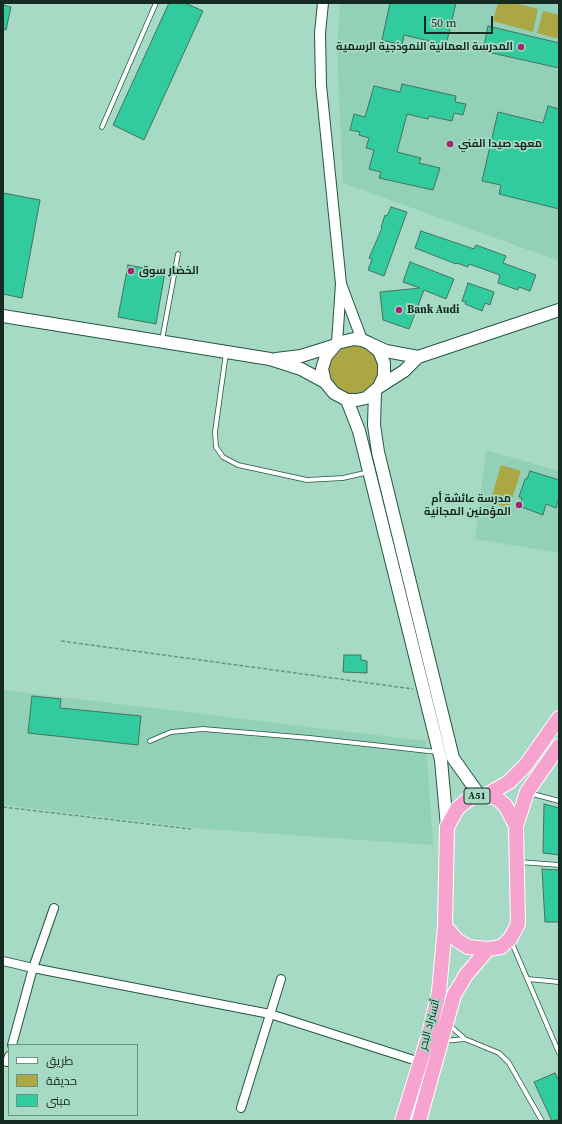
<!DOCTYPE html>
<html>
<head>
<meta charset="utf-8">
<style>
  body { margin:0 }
  #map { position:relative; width:562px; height:1124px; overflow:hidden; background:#a6dac5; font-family:"Source Serif 4",Cairo,serif }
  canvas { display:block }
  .frame { position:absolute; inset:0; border:4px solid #152a22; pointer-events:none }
  .legend { position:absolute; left:8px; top:1044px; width:130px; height:72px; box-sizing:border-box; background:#a6dac5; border:1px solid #6c9484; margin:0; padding:5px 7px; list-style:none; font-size:12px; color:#152a22 }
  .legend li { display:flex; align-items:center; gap:8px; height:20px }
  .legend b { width:20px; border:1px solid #6c9484 }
  .scale { position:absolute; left:424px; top:16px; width:69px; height:18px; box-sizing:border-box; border:2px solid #152a22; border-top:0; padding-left:5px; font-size:12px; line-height:14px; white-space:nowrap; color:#152a22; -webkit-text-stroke:3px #a6dac5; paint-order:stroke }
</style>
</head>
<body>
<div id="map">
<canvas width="562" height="1124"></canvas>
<div class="frame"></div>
<ul class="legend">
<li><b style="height:5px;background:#fff"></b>طريق</li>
<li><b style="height:11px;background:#aaa744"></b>حديقة</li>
<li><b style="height:11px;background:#31cb9e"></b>مبنى</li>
</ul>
<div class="scale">50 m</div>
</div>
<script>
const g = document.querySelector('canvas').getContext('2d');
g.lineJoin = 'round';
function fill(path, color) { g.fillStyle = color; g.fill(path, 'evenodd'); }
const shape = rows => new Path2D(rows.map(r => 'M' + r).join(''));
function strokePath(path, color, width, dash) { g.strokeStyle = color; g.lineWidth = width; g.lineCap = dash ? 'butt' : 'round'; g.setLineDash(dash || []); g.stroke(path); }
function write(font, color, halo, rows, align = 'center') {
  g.font = font + ' "Source Serif 4",Cairo,serif'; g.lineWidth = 3.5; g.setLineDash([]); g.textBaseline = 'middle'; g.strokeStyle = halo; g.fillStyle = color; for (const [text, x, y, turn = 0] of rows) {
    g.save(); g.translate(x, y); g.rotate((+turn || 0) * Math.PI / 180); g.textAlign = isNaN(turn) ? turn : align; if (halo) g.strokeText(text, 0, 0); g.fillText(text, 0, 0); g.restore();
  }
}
const built = shape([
  [340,3,559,3,559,261,343,183,337,50],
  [486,450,559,471,559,553,475,539],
  [3,690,426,741,433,845,205,829,3,805]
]);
const green = shape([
  [498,3,514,3,538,9,533,32,493,21],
  [543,11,559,15,559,39,537,33],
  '328 369a25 25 0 1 1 50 0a25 25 0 1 1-50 0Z',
  [501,465,521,471,509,508,490,502]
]);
const building = shape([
  [169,3,185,3,203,11,144,140,113,125,169,3],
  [390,3,456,3,446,45,404,35,402,45,382,40,390,3],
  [3,5,11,7,6,30,3,29,3,5],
  [488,26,559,43,559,68,483,51,488,26],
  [402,84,456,96,455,102,466,104,463,115,454,113,452,121,429,116,428,119,407,114,397,152,421,158,419,163,440,168,433,190,379,178,381,172,369,169,374,150,366,148,369,138,359,135,360,132,350,130,354,114,365,117,374,86,400,92,402,84],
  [548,106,559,109,559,209,499,194,501,185,482,181,498,112,543,123,548,106],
  [3,193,40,200,22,298,3,294,3,193],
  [391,207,407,212,384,276,368,270,372,259,369,258,382,228,381,227,385,215,387,216,391,207],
  [421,231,474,249,476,245,506,256,503,263,536,275,530,291,519,287,518,290,498,283,500,275,469,264,468,267,457,263,456,264,415,248,421,231],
  [410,262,454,279,446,299,424,290,409,329,383,320,380,292,420,288,403,282,410,262],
  [128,265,165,272,156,324,118,317,128,265],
  [468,283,494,292,490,305,485,303,482,311,465,304,466,302,462,301,468,283],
  [530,471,559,480,559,498,556,508,546,504,543,515,519,506,522,498,519,497,525,479,527,479,530,471],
  [344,655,361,655,361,660,367,661,367,673,343,672,344,655],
  [32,696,61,699,60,708,141,716,138,745,28,733,32,696],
  [544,804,559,808,559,855,543,853,544,804],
  [542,869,559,870,559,922,545,922,542,869],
  [555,1073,559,1081,559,1119,552,1121,534,1082,555,1073]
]);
const path = shape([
  [61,641,413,689],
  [3,807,191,829]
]);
const service = shape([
  [102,127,156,3],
  [162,340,178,254],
  [226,353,215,432,216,447,223,457,238,465,307,480,343,478,369,472],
  [150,741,171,732,203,729,310,738,437,752],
  [529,793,559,801],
  [519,862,559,865],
  [511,941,559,1053],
  [528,979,559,982],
  [448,1024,465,1039,499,1053,509,1063,542,1121],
  [443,1041,465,1039]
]);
const minor = shape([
  [3,961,33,968,270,1014,420,1062],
  [12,1045,33,968,54,908],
  [7,1062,9,1056],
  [241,1108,281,979]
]);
const tertiary = shape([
  [323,3,320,33,321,85,341,284,337,343],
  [341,284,362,340]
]);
const secondary = shape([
  [3,316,270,359,301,369,325,382],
  [373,345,386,351,418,357],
  [276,359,301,356,333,346],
  [379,387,404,371,418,357,559,310],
  [375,392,374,425,378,452,453,758,480,796],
  [347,400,357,400,366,398,379,387,384,376,384,363,379,351,369,343,362,340,354,339,337,343,326,356,322,369,325,382,334,393,347,400,359,431,441,760,447,827]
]);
const trunk = shape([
  [475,796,495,797,505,805,516,826,518,924,510,939,501,947,488,949,468,947,457,940,445,926,447,827,457,809,466,801,475,796],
  [485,796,509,782,525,766,559,718],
  [516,826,527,792,559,746],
  [402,1121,429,1034,439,992,445,926],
  [419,1121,454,995,466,975,488,949]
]);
const markers = [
  [521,47,4,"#a42473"],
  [450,144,4,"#a42473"],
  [131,271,4,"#a42473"],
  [399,310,4,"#a42473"],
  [519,505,4,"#a42473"]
];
const shields = [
  [477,796,26]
];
const shieldNames = [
  ["A51",477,796]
];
const poiNames = [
  ["المدرسة العمانية النموذجية الرسمية",513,47,"right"],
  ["معهد صيدا الفني",458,144],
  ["الخضار سوق",139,271],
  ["Bank Audi",407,310],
  ["مدرسة عائشة أم",511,499,"right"],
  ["المؤمنين المجانية",511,512,"right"]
];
const streetNames = [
  ["أتستراد البحر",430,1025,-75]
];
fill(built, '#93d0b8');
fill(green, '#aaa744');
fill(building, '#31cb9e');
strokePath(building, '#437461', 1);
strokePath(service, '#245644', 5.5);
strokePath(minor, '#245644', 10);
strokePath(tertiary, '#245644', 12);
strokePath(secondary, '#245644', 14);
strokePath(trunk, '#fff', 16);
strokePath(path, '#6c9484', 1.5, [4, 2]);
strokePath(service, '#fff', 4);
strokePath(minor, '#fff', 8);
strokePath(tertiary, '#fff', 10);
strokePath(secondary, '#fff', 12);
strokePath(trunk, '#f6a3cf', 14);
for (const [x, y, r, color] of markers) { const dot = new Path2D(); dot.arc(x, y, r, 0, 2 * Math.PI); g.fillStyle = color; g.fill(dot); strokePath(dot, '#a6dac5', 1.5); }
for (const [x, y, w] of shields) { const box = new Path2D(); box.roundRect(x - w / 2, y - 8, w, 16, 3); g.fillStyle = '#a6dac5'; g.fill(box); strokePath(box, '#152a22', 1); }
write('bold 10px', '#152a22', null, shieldNames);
write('bold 11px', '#152a22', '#a6dac5', poiNames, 'left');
write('11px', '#152a22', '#a6dac5', streetNames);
</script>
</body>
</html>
